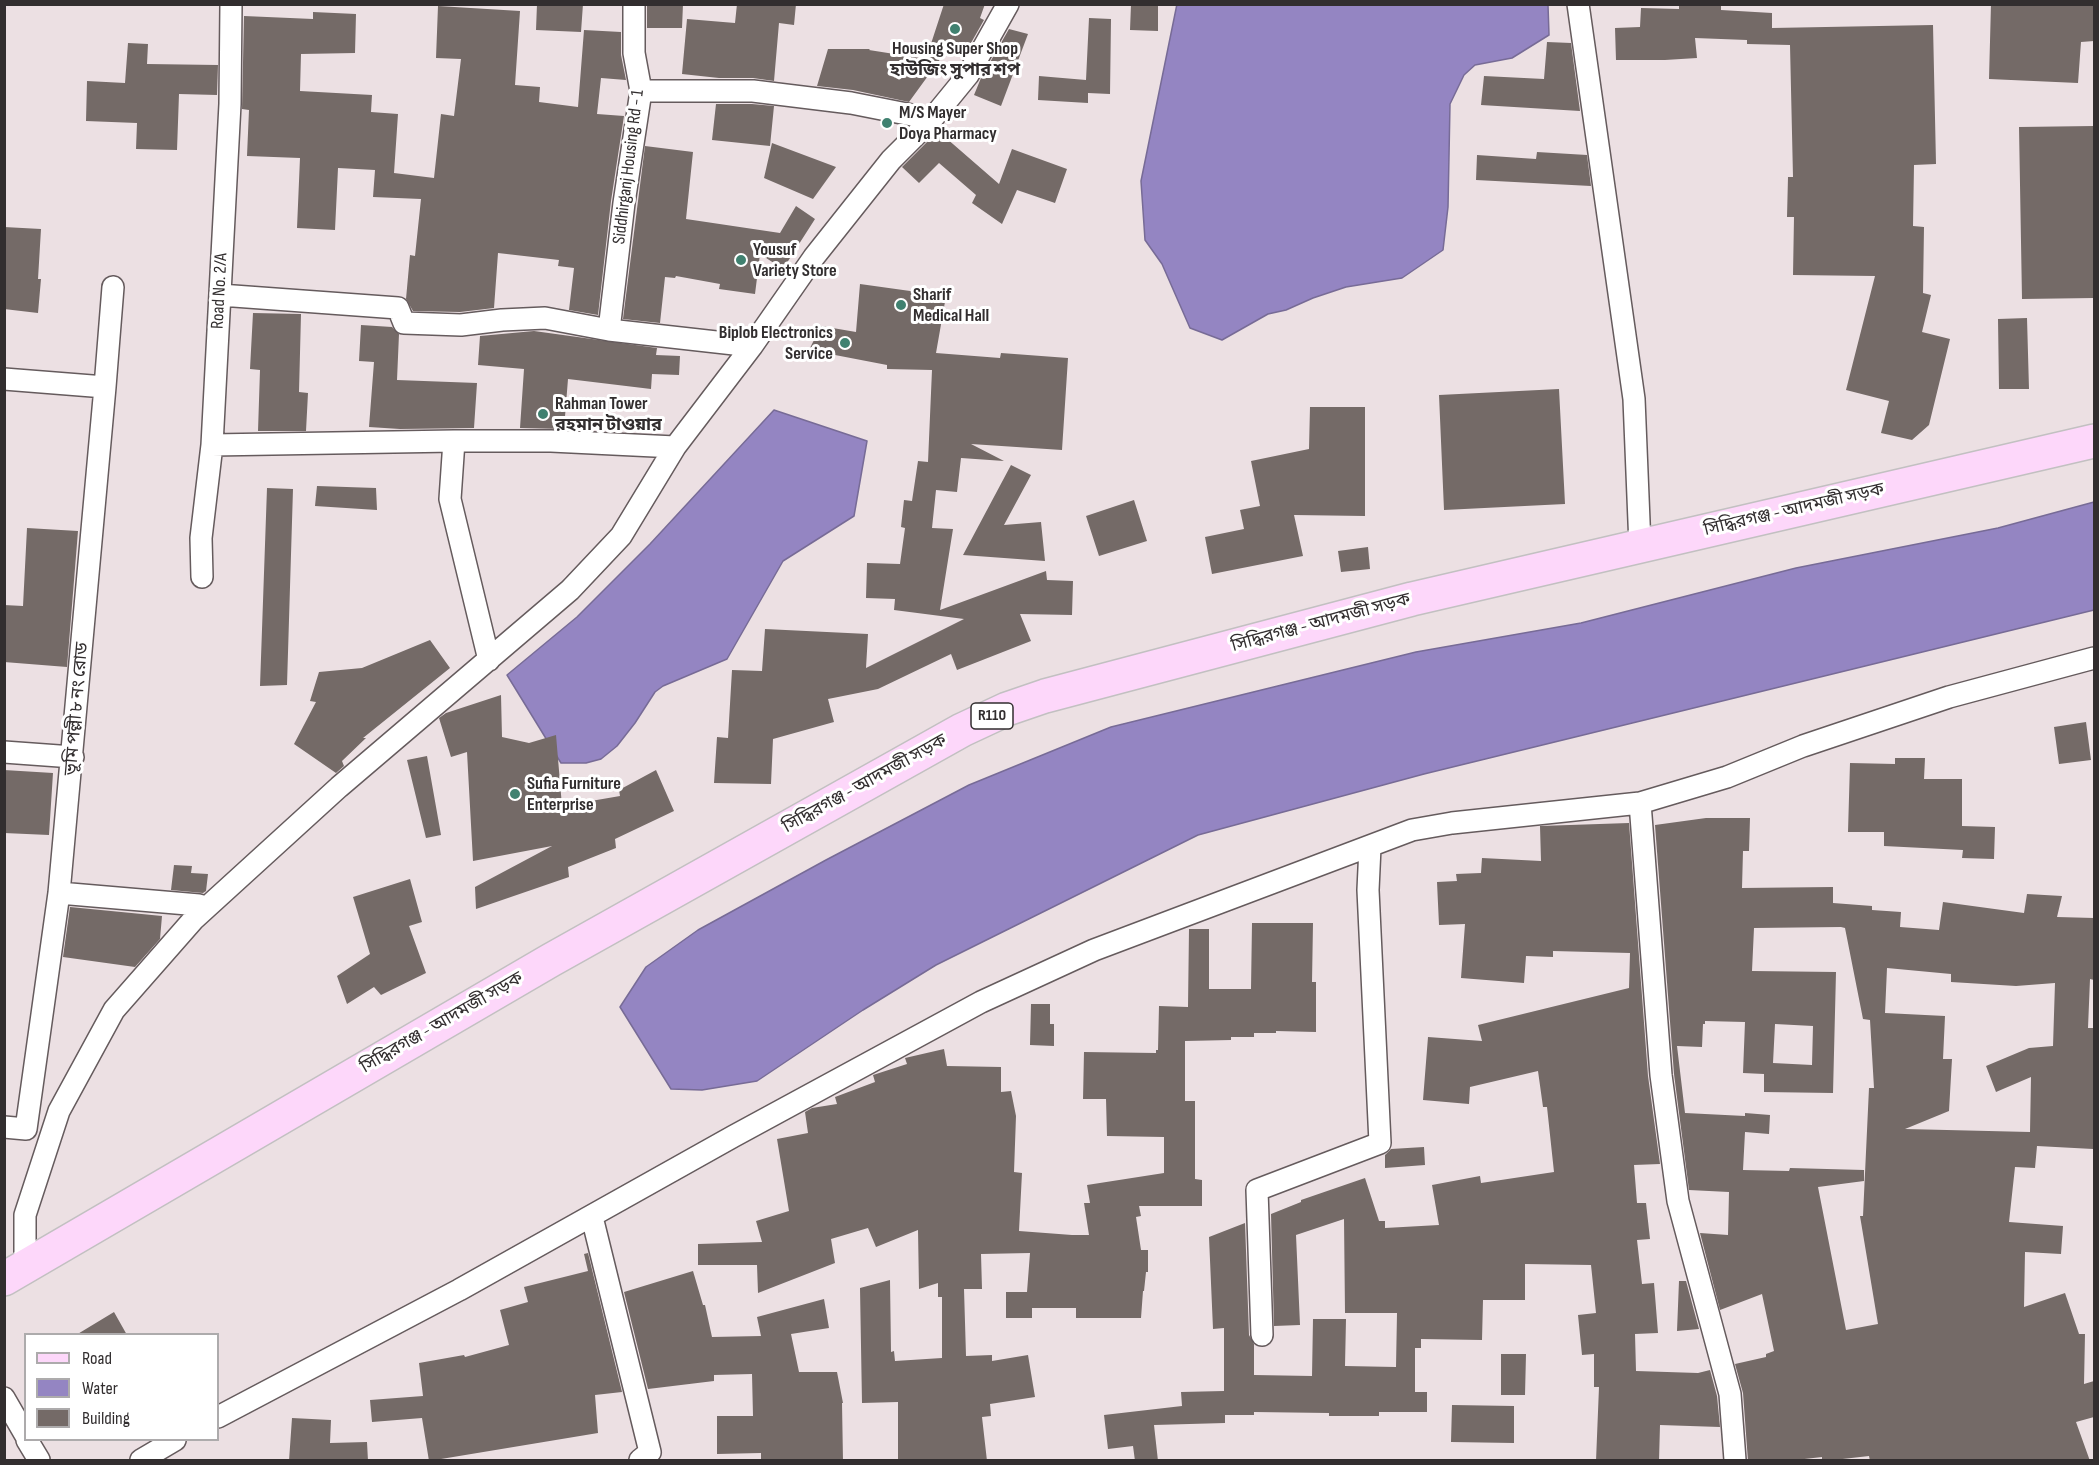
<!DOCTYPE html>
<html>
<head>
<meta charset="utf-8">
<style>
  body { margin:0 }
  #map { position:relative; width:2099px; height:1465px; overflow:hidden; background:#ece0e3; font-family:"Sofia Sans Condensed",sans-serif }
  canvas { display:block }
  .frame { position:absolute; inset:0; border:6px solid #322e2f; pointer-events:none }
  .legend { position:absolute; left:24px; top:1333px; width:195px; height:108px; box-sizing:border-box; background:#fff; border:2px solid #adabac; margin:0; padding:8px 10px; list-style:none; font-size:18px; color:#322e2f }
  .legend li { display:flex; align-items:center; gap:12px; height:30px }
  .legend b { width:30px; border:2px solid #adabac }
</style>
</head>
<body>
<div id="map">
<canvas width="2099" height="1465"></canvas>
<div class="frame"></div>
<ul class="legend">
<li><b style="height:8px;background:#fdd7fa"></b>Road</li>
<li><b style="height:16px;background:#9485c2"></b>Water</li>
<li><b style="height:16px;background:#746a67"></b>Building</li>
</ul>
</div>
<script>
const g = document.querySelector('canvas').getContext('2d');
g.lineJoin = 'round';
function fill(path, color) { g.fillStyle = color; g.fill(path, 'evenodd'); }
const shape = rows => new Path2D(rows.map(r => 'M' + r).join(''));
function strokePath(path, color, width, dash) { g.strokeStyle = color; g.lineWidth = width; g.lineCap = dash ? 'butt' : 'round'; g.setLineDash(dash || []); g.stroke(path); }
function write(font, color, halo, rows, align = 'center') {
  g.font = font + ' "Sofia Sans Condensed","Noto Sans Bengali",sans-serif'; g.lineWidth = 6; g.setLineDash([]); g.textBaseline = 'middle'; g.strokeStyle = halo; g.fillStyle = color; for (const [text, x, y, turn = 0] of rows) {
    g.save(); g.translate(x, y); g.rotate((+turn || 0) * Math.PI / 180); g.textAlign = isNaN(turn) ? turn : align; if (halo) g.strokeText(text, 0, 0); g.fillText(text, 0, 0); g.restore();
  }
}
const water = shape([
  [1177,4,1548,5,1549,35,1512,58,1475,65,1464,75,1450,104,1448,207,1443,250,1402,278,1346,287,1313,298,1286,310,1268,314,1222,340,1190,328,1162,264,1145,240,1141,181,1177,4],
  [774,410,867,441,854,516,783,561,727,659,663,686,655,692,635,723,617,746,601,759,586,763,561,763,507,675,577,617,650,544,774,410],
  [2094,502,2094,610,1424,774,1198,835,936,965,863,1010,757,1081,702,1090,671,1089,620,1007,646,967,698,930,826,860,969,785,1111,727,1416,652,1581,623,1796,568,1998,528,2094,502]
]);
const building = shape([
  [537,4,583,4,581,32,536,30],
  [647,4,683,4,682,28,647,28],
  [737,4,796,4,794,25,779,23,774,81,753,78,719,78,682,74,687,19,735,23],
  [944,4,985,4,980,18,984,20,967,50,949,47,909,102,853,90,817,86,828,49,870,49,869,50,926,59],
  [1679,4,1721,4,1721,10,1772,13,1772,28,1933,25,1936,164,1914,165,1913,226,1924,227,1923,293,1931,295,1922,332,1950,339,1929,425,1912,440,1881,433,1889,401,1846,390,1875,276,1793,275,1794,217,1787,217,1788,177,1793,177,1790,45,1747,44,1747,40,1695,38,1697,58,1665,60,1616,60,1615,28,1640,27,1641,8,1679,9],
  [1991,4,2094,4,2094,41,2081,42,2078,83,1989,79],
  [1131,5,1158,6,1158,31,1130,30],
  [438,6,520,11,515,85,540,87,539,102,578,107,584,30,621,32,621,55,626,80,601,78,597,114,624,116,611,201,598,315,569,310,574,268,558,266,559,260,498,253,494,308,460,312,413,311,406,299,410,255,415,256,421,199,373,197,375,170,338,168,335,230,297,228,300,158,247,156,249,110,242,109,244,16,313,19,313,12,356,14,355,53,301,54,300,91,372,95,371,112,398,114,394,173,434,178,441,114,454,116,461,59,436,58],
  [1089,18,1111,19,1110,94,1088,93,1088,103,1038,100,1039,76,1086,80],
  [1009,29,1028,34,1001,106,974,95,981,78],
  [1547,42,1571,43,1580,111,1481,105,1484,76,1544,79],
  [128,43,148,44,147,64,218,65,217,95,179,94,177,150,136,149,137,123,86,121,87,81,125,83],
  [716,104,752,104,774,106,770,146,712,140],
  [2094,126,2094,298,2022,299,2019,127],
  [938,131,999,184,1012,149,1067,169,1055,203,1017,190,1002,224,972,203,976,195,939,163,919,183,902,167],
  [772,143,836,167,813,199,764,178],
  [645,146,693,152,686,219,780,233,796,206,815,219,783,269,760,254,755,294,719,289,720,284,676,276,675,278,665,277,660,323,623,319],
  [1537,152,1587,155,1591,186,1476,180,1477,155,1536,159],
  [4,227,41,229,38,279,41,279,38,313,4,309],
  [860,284,946,296,936,353,1000,358,1001,353,1068,358,1062,450,971,444,1004,461,961,458,957,492,936,490,932,528,953,529,940,610,1046,571,1047,580,1073,581,1072,615,1020,614,1031,641,957,670,951,654,878,689,828,699,834,722,773,739,771,784,714,783,717,737,728,738,732,670,762,671,765,629,868,634,866,668,964,619,894,610,895,599,866,598,867,563,900,564,905,528,901,527,904,500,912,501,918,461,928,462,932,370,887,369,887,365,809,350,821,326,856,332],
  [253,313,301,314,299,392,308,393,306,431,258,431,260,370,250,369],
  [2027,318,2029,389,1999,389,1998,319],
  [361,325,392,327,399,334,397,380,477,383,474,428,400,429,369,427,374,362,359,361],
  [534,331,657,348,656,355,680,356,679,375,652,374,651,389,568,379,564,429,520,428,524,369,478,365,480,336],
  [1559,389,1565,504,1444,510,1439,395],
  [1310,407,1365,407,1365,516,1294,515,1303,556,1212,574,1205,537,1244,529,1240,510,1260,506,1251,461,1309,449],
  [1011,465,1031,475,1004,525,1041,522,1045,561,963,555],
  [317,486,376,488,377,510,315,506],
  [267,488,293,489,287,685,260,686],
  [1134,500,1147,541,1099,556,1086,516],
  [27,528,78,531,67,667,4,662,4,605,23,606],
  [1368,547,1370,569,1341,572,1338,551],
  [430,640,450,668,363,738,366,738,342,761,344,766,336,773,294,744,316,702,310,701,319,672,362,668],
  [501,695,502,737,529,743,556,735,562,806,620,796,619,790,656,770,674,811,615,839,616,848,568,867,569,877,476,909,475,887,552,846,473,861,467,752,451,757,439,718,446,713],
  [2086,722,2091,760,2059,764,2054,727],
  [427,756,441,835,426,838,407,760],
  [1895,758,1925,758,1924,779,1962,779,1962,826,1995,827,1994,859,1962,858,1963,850,1884,846,1884,832,1848,832,1850,763,1895,764],
  [4,770,53,773,49,835,4,833],
  [1706,818,1750,818,1749,851,1743,851,1742,888,1833,887,1833,903,1872,906,1872,910,1901,912,1900,927,1939,930,1943,902,2024,913,2027,894,2062,896,2057,917,2094,918,2094,980,2090,979,2088,1028,2094,1028,2094,1147,2093,1149,2037,1146,2035,1168,2015,1167,2009,1222,2063,1226,2061,1254,2025,1252,2024,1307,2065,1293,2079,1334,2085,1334,2084,1384,2094,1381,2094,1417,2076,1422,2090,1461,1870,1461,1869,1456,1825,1461,1822,1461,1822,1457,1787,1461,1748,1461,1743,1393,1735,1364,1766,1357,1766,1354,1774,1351,1762,1294,1720,1310,1700,1233,1728,1235,1729,1192,1689,1190,1674,1074,1655,825],
  [1841,927,1845,928,1863,1019,1870,1020,1874,1088,1869,1088,1863,1216,1860,1216,1878,1324,1846,1330,1818,1187,1864,1181,1864,1170,1790,1168,1789,1171,1743,1170,1745,1132,1769,1134,1770,1115,1745,1113,1745,1116,1685,1113,1677,1046,1702,1047,1703,1024,1705,1024,1705,1021,1745,1022,1743,1073,1764,1074,1764,1092,1833,1093,1836,972,1752,971,1754,928],
  [1887,968,1951,974,1951,982,2016,986,2055,983,2053,1046,2029,1048,1986,1066,1996,1092,2031,1077,2030,1132,1905,1129,1949,1111,1952,1059,1943,1059,1945,1016,1885,1013],
  [1775,1024,1813,1026,1812,1065,1773,1063],
  [1629,823,1648,1076,1660,1164,1634,1165,1637,1203,1646,1203,1650,1239,1637,1240,1642,1284,1654,1283,1658,1333,1635,1334,1636,1371,1698,1373,1710,1370,1717,1396,1720,1427,1660,1425,1659,1461,1596,1461,1599,1387,1594,1387,1594,1354,1582,1355,1578,1315,1596,1313,1591,1265,1525,1264,1525,1300,1483,1300,1482,1340,1421,1339,1421,1348,1415,1348,1415,1392,1427,1392,1427,1412,1379,1412,1379,1416,1329,1416,1329,1413,1254,1412,1254,1415,1225,1415,1225,1423,1154,1425,1158,1461,1135,1461,1133,1446,1108,1449,1104,1415,1182,1406,1181,1392,1224,1391,1224,1328,1213,1329,1209,1237,1245,1223,1249,1335,1254,1344,1254,1375,1312,1376,1313,1319,1346,1319,1345,1366,1396,1367,1397,1313,1345,1313,1344,1219,1296,1235,1300,1325,1274,1326,1271,1214,1301,1202,1301,1200,1365,1178,1379,1221,1385,1221,1385,1228,1439,1225,1432,1185,1480,1176,1481,1183,1554,1172,1547,1107,1543,1107,1538,1071,1470,1087,1469,1104,1423,1100,1428,1037,1482,1041,1478,1025,1629,988,1630,953,1553,951,1553,957,1526,956,1524,983,1461,978,1465,924,1439,925,1437,882,1457,881,1456,874,1481,873,1482,858,1541,861,1540,826],
  [174,865,192,866,191,873,208,874,206,891,203,893,171,890],
  [410,879,422,922,409,926,426,973,381,995,374,987,347,1004,337,976,370,954,353,897],
  [70,907,162,916,160,939,135,967,63,957],
  [1252,923,1313,923,1312,982,1316,982,1316,1032,1276,1031,1276,1033,1254,1033,1254,1037,1231,1037,1231,1040,1185,1041,1185,1101,1195,1101,1195,1179,1202,1180,1202,1206,1139,1206,1141,1216,1136,1217,1141,1250,1148,1250,1148,1272,1146,1272,1144,1291,1143,1291,1141,1318,1076,1318,1076,1308,1032,1308,1032,1318,1006,1318,1006,1292,1027,1292,1030,1253,981,1254,982,1289,964,1289,966,1356,992,1355,992,1361,1028,1355,1035,1397,990,1404,991,1416,982,1417,987,1461,898,1461,898,1402,862,1403,860,1288,890,1280,891,1352,894,1351,895,1361,942,1358,942,1297,938,1297,938,1283,919,1289,918,1230,876,1247,868,1228,831,1239,835,1263,758,1293,757,1265,698,1265,698,1244,762,1242,756,1221,789,1211,777,1139,808,1133,805,1112,812,1108,837,1104,835,1097,875,1082,873,1075,907,1064,905,1058,944,1049,947,1066,1001,1067,1001,1092,1011,1091,1016,1116,1014,1172,1022,1173,1019,1231,1072,1235,1089,1235,1084,1203,1090,1203,1087,1185,1164,1173,1164,1137,1107,1136,1106,1099,1083,1099,1084,1052,1156,1053,1156,1050,1158,1050,1159,1006,1188,1007,1189,929,1209,929,1209,989,1251,989],
  [1031,1004,1050,1004,1050,1024,1054,1024,1054,1046,1030,1045],
  [1424,1147,1425,1165,1385,1168,1385,1155,1391,1149],
  [588,1253,622,1392,595,1395,598,1433,429,1461,422,1418,372,1422,370,1400,423,1396,419,1363,464,1355,465,1357,509,1345,500,1310,528,1302,524,1287,588,1271,584,1254],
  [693,1271,703,1305,705,1305,712,1337,761,1336,757,1317,824,1299,829,1328,791,1334,799,1372,837,1372,843,1403,842,1403,843,1461,761,1461,761,1453,717,1454,717,1416,753,1416,752,1374,714,1375,714,1381,648,1389,624,1292],
  [1679,1281,1686,1281,1699,1329,1677,1331],
  [114,1312,127,1335,76,1335],
  [1501,1354,1526,1354,1525,1395,1501,1395],
  [1452,1405,1514,1406,1514,1443,1451,1442],
  [292,1418,331,1420,330,1443,367,1442,368,1461,289,1461]
]);
const minor = shape([
  [1578,4,1634,399,1640,546],
  [641,91,753,91,851,103,932,119],
  [220,295,398,308,404,323,461,325,502,320,545,318,609,330,752,346],
  [609,330,624,203,641,91,634,53,634,4],
  [4,379,105,387],
  [454,441,551,441,675,447],
  [212,445,454,441,450,499,489,660],
  [202,577,201,538,212,445,230,104,231,4],
  [4,752,73,757],
  [1640,803,1661,1075,1678,1201,1730,1394,1735,1460],
  [59,893,199,905],
  [4,1127,26,1129,59,893,105,387,113,287],
  [592,1217,650,1452,640,1460],
  [25,1267,25,1215,59,1111,114,1010,193,920,339,787,570,590,621,536,675,447,752,346,814,257,891,160,932,119,968,75,1008,4],
  [1262,1335,1257,1190,1380,1143,1368,890,1370,847],
  [4,1398,26,1436],
  [218,1417,459,1290,734,1136,981,1002,1094,950,1412,830,1452,823,1640,803,1727,777,1803,746,1949,697,2094,658],
  [27,1440,39,1460],
  [141,1460,175,1440]
]);
const primary = shape([
  [4,1279,551,960,962,730,1007,709,1045,696,1412,599,2094,441]
]);
const markers = [
  [955,29,6,"#408170"],
  [887,123,6,"#408170"],
  [741,260,6,"#408170"],
  [901,305,6,"#408170"],
  [845,343,6,"#408170"],
  [543,414,6,"#408170"],
  [515,794,6,"#408170"]
];
const shields = [
  [992,716,42]
];
const shieldNames = [
  ["R110",992,716]
];
const poiNames = [
  ["Housing Super Shop",955,49,"center"],
  ["হাউজিং সুপার শপ",955,70,"center"],
  ["M/S Mayer",899,113],
  ["Doya Pharmacy",899,134],
  ["Yousuf",753,250],
  ["Variety Store",753,271],
  ["Sharif",913,295],
  ["Medical Hall",913,316],
  ["Biplob Electronics",833,333,"right"],
  ["Service",833,354,"right"],
  ["Rahman Tower",555,404],
  ["রহমান টাওয়ার",555,425],
  ["Sufia Furniture",527,784],
  ["Enterprise",527,805]
];
const streetNames = [
  ["Siddhirganj Housing Rd - 1",629,167,-83],
  ["Road No. 2/A",220,291,-87],
  ["সিদ্ধিরগঞ্জ - আদমজী সড়ক",1794,510,-13],
  ["সিদ্ধিরগঞ্জ - আদমজী সড়ক",1321,623,-15],
  ["ভূমি পল্লী ৮ নং রোড",77,709,-85],
  ["সিদ্ধিরগঞ্জ - আদমজী সড়ক",865,784,-29],
  ["সিদ্ধিরগঞ্জ - আদমজী সড়ক",442,1023,-30]
];
fill(water, '#9485c2');
strokePath(water, '#776b96', 1.5);
fill(building, '#746a67');
strokePath(minor, '#655b5d', 24);
strokePath(primary, '#c2c0c1', 36);
strokePath(minor, '#fff', 21);
strokePath(primary, '#fdd7fa', 33);
for (const [x, y, r, color] of markers) { const dot = new Path2D(); dot.arc(x, y, r, 0, 2 * Math.PI); g.fillStyle = color; g.fill(dot); strokePath(dot, '#fff', 2); }
for (const [x, y, w] of shields) { const box = new Path2D(); box.roundRect(x - w / 2, y - 13, w, 26, 4.5); g.fillStyle = '#fff'; g.fill(box); strokePath(box, '#322e2f', 1.5); }
write('bold 16px', '#322e2f', null, shieldNames);
write('bold 18px', '#322e2f', '#fff', poiNames, 'left');
write('18px', '#322e2f', '#fff', streetNames);
</script>
</body>
</html>
